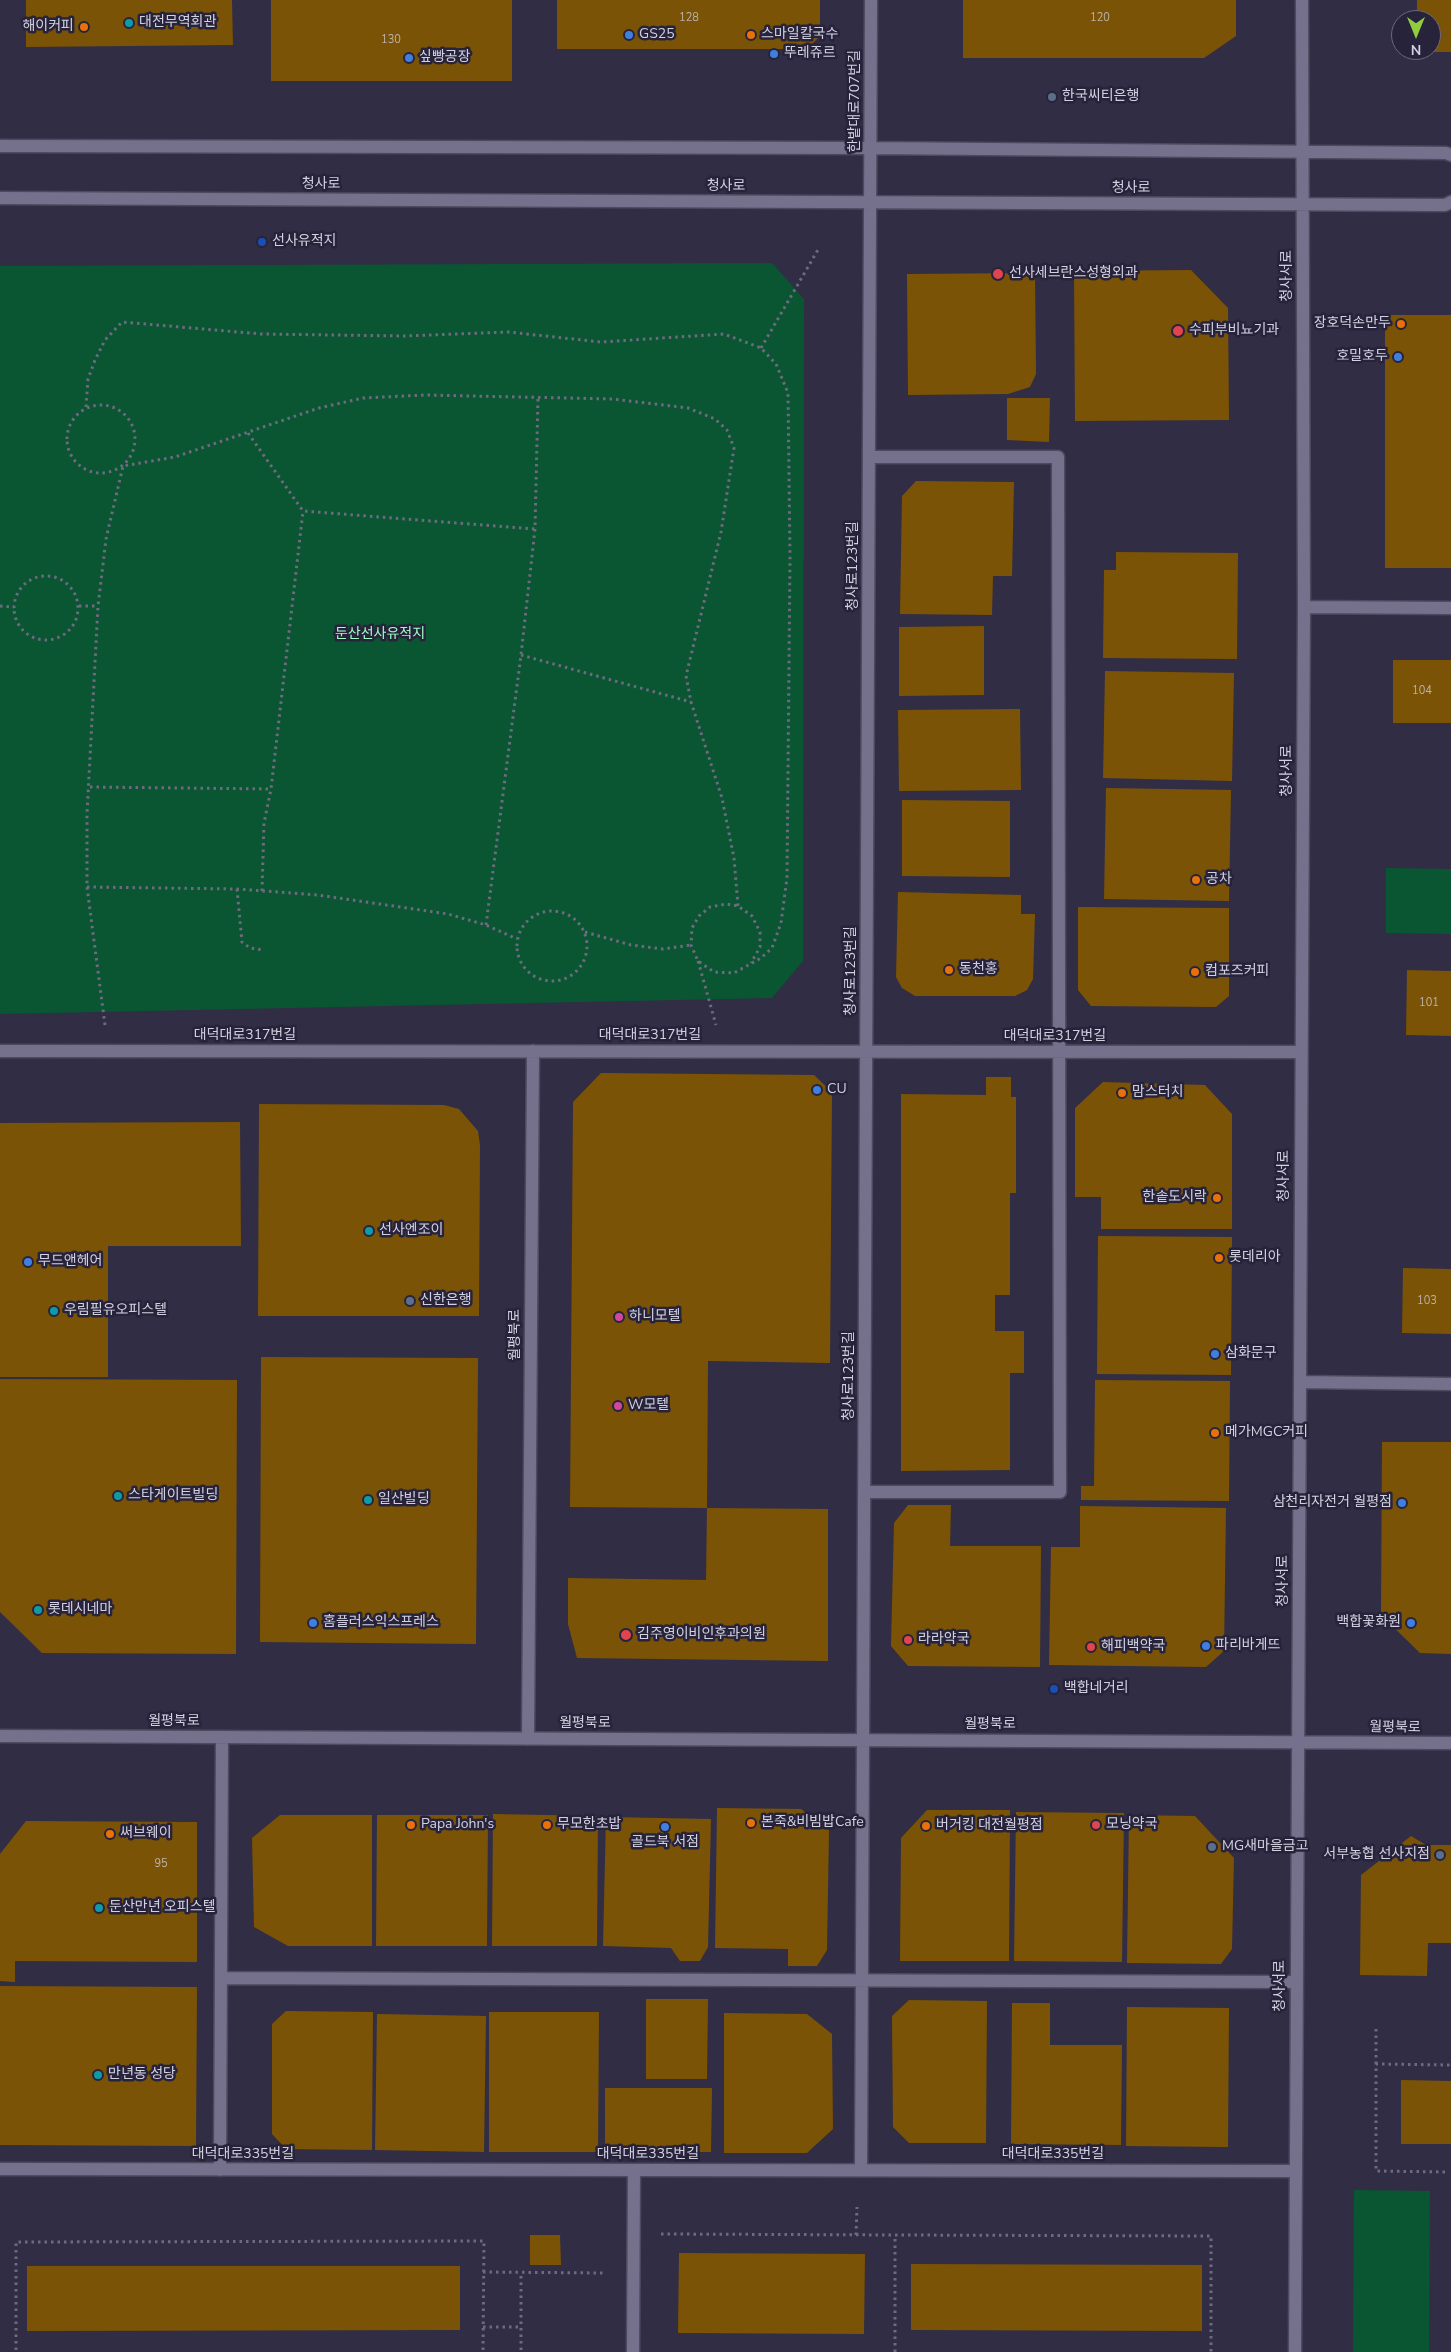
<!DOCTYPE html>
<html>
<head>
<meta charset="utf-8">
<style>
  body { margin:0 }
  #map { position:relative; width:1451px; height:2352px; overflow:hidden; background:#312d45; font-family:"Nunito Sans",sans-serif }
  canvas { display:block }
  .north { position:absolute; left:1391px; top:10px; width:50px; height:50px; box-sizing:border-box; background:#27233a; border:1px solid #6c697d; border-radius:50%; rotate:180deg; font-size:14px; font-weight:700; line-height:20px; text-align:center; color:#d3d1e1 }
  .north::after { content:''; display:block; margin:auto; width:18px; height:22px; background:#92cd3f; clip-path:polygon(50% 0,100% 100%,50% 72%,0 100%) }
</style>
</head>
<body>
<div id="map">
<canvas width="1451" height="2352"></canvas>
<div class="north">N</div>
</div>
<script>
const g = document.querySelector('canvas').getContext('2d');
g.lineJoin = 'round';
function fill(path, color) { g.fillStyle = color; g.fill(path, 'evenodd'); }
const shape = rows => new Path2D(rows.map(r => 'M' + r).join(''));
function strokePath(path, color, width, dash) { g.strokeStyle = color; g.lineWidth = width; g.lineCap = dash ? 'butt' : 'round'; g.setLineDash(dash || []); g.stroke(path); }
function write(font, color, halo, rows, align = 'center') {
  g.font = font + ' "Nunito Sans","Noto Sans KR",sans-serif'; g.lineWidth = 5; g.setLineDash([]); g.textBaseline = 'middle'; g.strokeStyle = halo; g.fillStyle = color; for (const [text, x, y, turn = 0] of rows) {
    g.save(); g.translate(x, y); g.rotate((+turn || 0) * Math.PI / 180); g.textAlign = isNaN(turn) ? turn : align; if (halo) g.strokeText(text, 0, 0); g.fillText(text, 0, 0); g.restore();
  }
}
const green = shape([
  [772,263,804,299,803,961,772,998,0,1014,0,266],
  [1386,868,1451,869,1451,934,1386,933],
  [1354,2190,1430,2191,1429,2352,1353,2352]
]);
const building = shape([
  [26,0,232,0,233,45,26,47],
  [271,0,512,0,512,81,271,81],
  [557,0,820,0,820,36,807,49,557,49],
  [963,0,1236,0,1236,36,1204,58,963,58],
  [1417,0,1451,0,1451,52,1417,52,1417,50,1431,50,1431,20,1417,20],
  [1191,270,1228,308,1229,420,1075,421,1074,271],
  [1035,273,1036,374,1030,387,1008,394,908,395,907,274],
  [1385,315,1451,315,1451,568,1385,568],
  [1007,398,1050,398,1049,442,1007,440],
  [916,481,1014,482,1012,576,993,576,992,615,900,614,902,496],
  [1116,552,1238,553,1237,659,1103,658,1104,570,1116,570],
  [984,626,984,695,899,696,899,627],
  [1393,660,1451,660,1451,723,1393,723],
  [1105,671,1234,673,1232,781,1103,778],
  [1020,709,1021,790,899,791,898,710],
  [1106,788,1231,790,1229,901,1104,899],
  [902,800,1010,801,1010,877,902,876],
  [898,892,1021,895,1021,914,1035,914,1033,979,1027,990,1015,996,915,996,902,988,896,977],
  [1078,907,1229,908,1229,996,1216,1007,1091,1006,1078,990],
  [1407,970,1451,971,1451,1036,1406,1035],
  [601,1073,814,1075,832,1092,830,1363,708,1361,707,1508,570,1507,573,1102],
  [986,1077,1011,1077,1011,1097,1016,1097,1016,1193,1010,1193,1010,1295,995,1295,995,1331,1024,1331,1024,1373,1010,1373,1010,1470,901,1471,901,1094,986,1095],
  [1103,1082,1205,1085,1232,1114,1232,1229,1101,1229,1101,1197,1075,1197,1075,1108],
  [259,1104,444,1105,459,1109,478,1131,480,1145,479,1316,258,1316],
  [240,1122,241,1246,108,1246,108,1377,0,1377,0,1123],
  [1098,1236,1232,1237,1231,1375,1097,1374],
  [1403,1268,1451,1269,1451,1334,1402,1333],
  [261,1357,478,1358,476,1644,260,1642],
  [0,1379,237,1380,236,1654,42,1653,0,1612],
  [1095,1380,1230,1381,1229,1501,1081,1500,1081,1486,1094,1486],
  [1382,1442,1451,1442,1451,1654,1420,1653,1381,1615],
  [908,1505,951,1505,950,1546,1041,1546,1040,1667,908,1666,891,1646,894,1523],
  [1080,1506,1226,1508,1224,1651,1206,1667,1049,1665,1051,1547,1080,1547],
  [707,1508,828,1509,828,1661,577,1658,568,1624,568,1578,706,1580],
  [717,1808,801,1809,829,1830,827,1950,817,1966,788,1966,788,1949,715,1948],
  [927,1810,1010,1810,1009,1961,900,1961,901,1838],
  [1016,1812,1124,1813,1122,1962,1014,1961],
  [493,1814,598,1816,597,1946,492,1946],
  [280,1815,372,1815,372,1946,288,1946,254,1927,252,1838],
  [377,1815,488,1815,487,1946,376,1946],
  [1129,1815,1195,1816,1234,1858,1232,1949,1221,1964,1127,1963],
  [606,1817,711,1819,708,1947,700,1961,680,1961,671,1948,603,1946],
  [26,1821,197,1822,197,1962,15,1961,15,1982,0,1981,0,1854],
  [1411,1836,1426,1845,1451,1845,1451,1943,1428,1943,1427,1976,1360,1975,1361,1875],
  [0,1986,197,1987,196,2146,0,2145],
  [646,1999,708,1999,707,2079,646,2079],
  [909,2000,987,2001,986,2143,909,2143,893,2127,892,2016],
  [1012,2003,1050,2003,1050,2045,1122,2045,1121,2145,1011,2144],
  [1127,2007,1229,2008,1228,2147,1126,2146],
  [286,2011,373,2012,372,2150,286,2149,272,2134,272,2024],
  [489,2012,599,2012,598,2152,489,2152],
  [724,2013,807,2014,832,2034,833,2129,807,2153,724,2153],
  [377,2014,486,2016,484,2152,375,2150],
  [1401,2080,1451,2081,1451,2144,1401,2144],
  [605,2088,712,2088,711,2152,605,2152],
  [530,2235,560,2235,561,2265,530,2265],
  [679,2253,865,2254,864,2334,678,2333],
  [911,2264,1202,2265,1202,2331,911,2330],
  [27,2266,460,2266,460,2330,27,2331]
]);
const path = shape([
  [761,348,819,248],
  '67 439a34 34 0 1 1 68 0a34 34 0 1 1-68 0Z',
  [86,407,88,379,95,360,105,340,122,322,261,334,406,336,508,332,601,342,724,334,761,348,776,364,788,393,790,558,787,878,781,923,772,948,761,958,734,973,714,972,698,961,691,945,692,928,699,916,710,907,726,904,738,906,752,916,760,932,760,947,751,963],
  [248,433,303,511,535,529],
  '14 608a32 32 0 1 1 64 0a32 32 0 1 1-64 0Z',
  [0,606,14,607],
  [79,606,98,606],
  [521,655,691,702],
  [90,787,271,789],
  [87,887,237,889,318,895,448,914,486,925,517,939],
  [237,889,242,942,250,948,264,950],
  [262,891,264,823,271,789,303,511],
  '517 946a35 35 0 1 1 70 0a35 35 0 1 1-70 0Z',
  [486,925,521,655,535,529,538,398],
  [585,932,631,945,663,949,691,945],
  [698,961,716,1025],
  [105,1025,87,887,87,814,98,606,106,539,123,466,175,457,319,408,363,398,425,395,613,399,688,408,715,419,727,430,734,448,721,532,686,676,691,702,722,798,734,858,738,906],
  [1376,2029,1376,2064],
  [1445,2172,1376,2171,1376,2064,1451,2065],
  [661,2234,895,2235],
  [856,2235,857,2207],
  [483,2272,603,2273],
  [483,2327,521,2327],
  [16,2350,16,2242,484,2241,483,2350],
  [521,2350,521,2272],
  [895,2352,895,2235,1211,2236,1211,2352]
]);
const minor = shape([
  [0,146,871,148,1446,153,1451,155],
  [0,198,1445,205,1451,202],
  [1304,607,1451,608],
  [0,1051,1300,1052],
  [1300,1382,1451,1384],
  [865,1492,1060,1492,1058,457,869,457],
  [0,1736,1451,1743],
  [528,1739,533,1051],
  [221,1978,1296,1982],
  [0,2169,1296,2171],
  [220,2170,222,1737],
  [861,2170,871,0],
  [633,2352,634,2170],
  [1295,2352,1304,607,1302,0]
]);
const markers = [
  [129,23,5,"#0f9aa8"],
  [84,27,5,"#e8710a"],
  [629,35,5,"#3f7fe0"],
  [751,35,5,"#e8710a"],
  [774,54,5,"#3f7fe0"],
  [409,58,5,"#3f7fe0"],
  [1052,97,5,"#5c6f8a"],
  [262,242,5,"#1a4fb4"],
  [998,274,6,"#e0444e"],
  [1401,324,5,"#e8710a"],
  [1178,331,6,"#e0444e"],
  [1398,357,5,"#3f7fe0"],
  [1196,880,5,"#e8710a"],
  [949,970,5,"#e8710a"],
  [1195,972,5,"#e8710a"],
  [817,1090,5,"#3f7fe0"],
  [1122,1093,5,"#e8710a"],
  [1217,1198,5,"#e8710a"],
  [369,1231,5,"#0f9aa8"],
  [1219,1258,5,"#e8710a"],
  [28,1262,5,"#3f7fe0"],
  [410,1301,5,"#5c6f8a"],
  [54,1311,5,"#0f9aa8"],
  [619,1317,5,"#d1479c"],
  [1215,1354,5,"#3f7fe0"],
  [618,1406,5,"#d1479c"],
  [1215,1433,5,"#e8710a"],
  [118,1496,5,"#0f9aa8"],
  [368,1500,5,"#0f9aa8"],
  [1402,1503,5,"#3f7fe0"],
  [38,1610,5,"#0f9aa8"],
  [313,1623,5,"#3f7fe0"],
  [1411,1623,5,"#3f7fe0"],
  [626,1635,6,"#e0444e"],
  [908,1640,5,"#e0444e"],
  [1206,1646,5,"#3f7fe0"],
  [1091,1647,5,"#e0444e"],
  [1054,1689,5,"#1a4fb4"],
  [751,1823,5,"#e8710a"],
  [411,1825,5,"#e8710a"],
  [547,1825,5,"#e8710a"],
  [1096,1825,5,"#e0444e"],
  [926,1826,5,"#e8710a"],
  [665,1827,5,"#3f7fe0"],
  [110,1834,5,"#e8710a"],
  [1212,1847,5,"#5c6f8a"],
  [1440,1855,5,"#5c6f8a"],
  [99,1908,5,"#0f9aa8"],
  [98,2075,5,"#0f9aa8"]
];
const numberNames = [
  ["128",689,18],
  ["120",1100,18],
  ["130",391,40],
  ["104",1422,691],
  ["101",1429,1003],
  ["103",1427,1301],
  ["95",161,1864]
];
const poiNames = [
  ["대전무역회관",139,23],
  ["해이커피",74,27,"right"],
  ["GS25",639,35],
  ["스마일칼국수",761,35],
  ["뚜레쥬르",784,54],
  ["싶빵공장",419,58],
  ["한국씨티은행",1062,97],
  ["선사유적지",272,242],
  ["선사세브란스성형외과",1009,274],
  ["장호덕손만두",1391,324,"right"],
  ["수피부비뇨기과",1189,331],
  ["호밀호두",1388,357,"right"],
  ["공차",1206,880],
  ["동천홍",959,970],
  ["컴포즈커피",1205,972],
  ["CU",827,1090],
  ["맘스터치",1132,1093],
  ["한솥도시락",1207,1198,"right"],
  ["선사엔조이",379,1231],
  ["롯데리아",1229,1258],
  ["무드앤헤어",38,1262],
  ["신한은행",420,1301],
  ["우림필유오피스텔",64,1311],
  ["하니모텔",629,1317],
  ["삼화문구",1225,1354],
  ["W모텔",628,1406],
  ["메가MGC커피",1225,1433],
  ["스타게이트빌딩",128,1496],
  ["일산빌딩",378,1500],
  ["삼천리자전거 월평점",1392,1503,"right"],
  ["롯데시네마",48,1610],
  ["홈플러스익스프레스",323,1623],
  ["백합꽃화원",1401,1623,"right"],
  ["김주영이비인후과의원",637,1635],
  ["라라약국",918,1640],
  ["파리바게뜨",1216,1646],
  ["해피백약국",1101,1647],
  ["백합네거리",1064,1689],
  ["본죽&비빔밥Cafe",761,1823],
  ["Papa John's",421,1825],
  ["무모한초밥",557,1825],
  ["모닝약국",1106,1825],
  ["버거킹 대전월평점",936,1826],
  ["써브웨이",120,1834],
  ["골드북 서점",665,1843,"center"],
  ["MG새마을금고",1222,1847],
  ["서부농협 선사지점",1430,1855,"right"],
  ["둔산만년 오피스텔",109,1908],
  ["만년동 성당",108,2075]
];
const streetNames = [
  ["한밭대로707번길",856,101,-90],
  ["청사로",321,185],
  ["청사로",726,187],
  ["청사로",1131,189],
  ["청사서로",1288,276,-90],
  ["청사로123번길",854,566,-90],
  ["청사서로",1288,771,-90],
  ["청사로123번길",852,971,-90],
  ["대덕대로317번길",245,1036],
  ["대덕대로317번길",650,1036],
  ["대덕대로317번길",1055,1037],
  ["청사서로",1285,1176,-90],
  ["월평북로",516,1335,-90],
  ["청사로123번길",850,1376,-90],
  ["청사서로",1284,1581,-90],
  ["월평북로",174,1722],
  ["월평북로",585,1724],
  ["월평북로",990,1725],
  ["월평북로",1395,1728,1],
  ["청사서로",1281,1986,-90],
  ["대덕대로335번길",243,2155],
  ["대덕대로335번길",648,2155],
  ["대덕대로335번길",1053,2155]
];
const parkNames = [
  ["둔산선사유적지",380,635]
];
fill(green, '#0a5632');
fill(building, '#7b5306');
strokePath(minor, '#4d495e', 15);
strokePath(path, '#6e6b80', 3, [2.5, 4]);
strokePath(minor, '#75718d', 12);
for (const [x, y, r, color] of markers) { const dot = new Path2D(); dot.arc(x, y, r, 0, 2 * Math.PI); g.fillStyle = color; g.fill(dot); strokePath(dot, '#27233a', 2); }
write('11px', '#bdb2aa', null, numberNames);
write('14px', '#d3d1e1', '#27233a', poiNames, 'left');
write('14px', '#d3d1e1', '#27233a', streetNames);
write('14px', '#9efdc3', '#27233a', parkNames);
</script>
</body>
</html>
